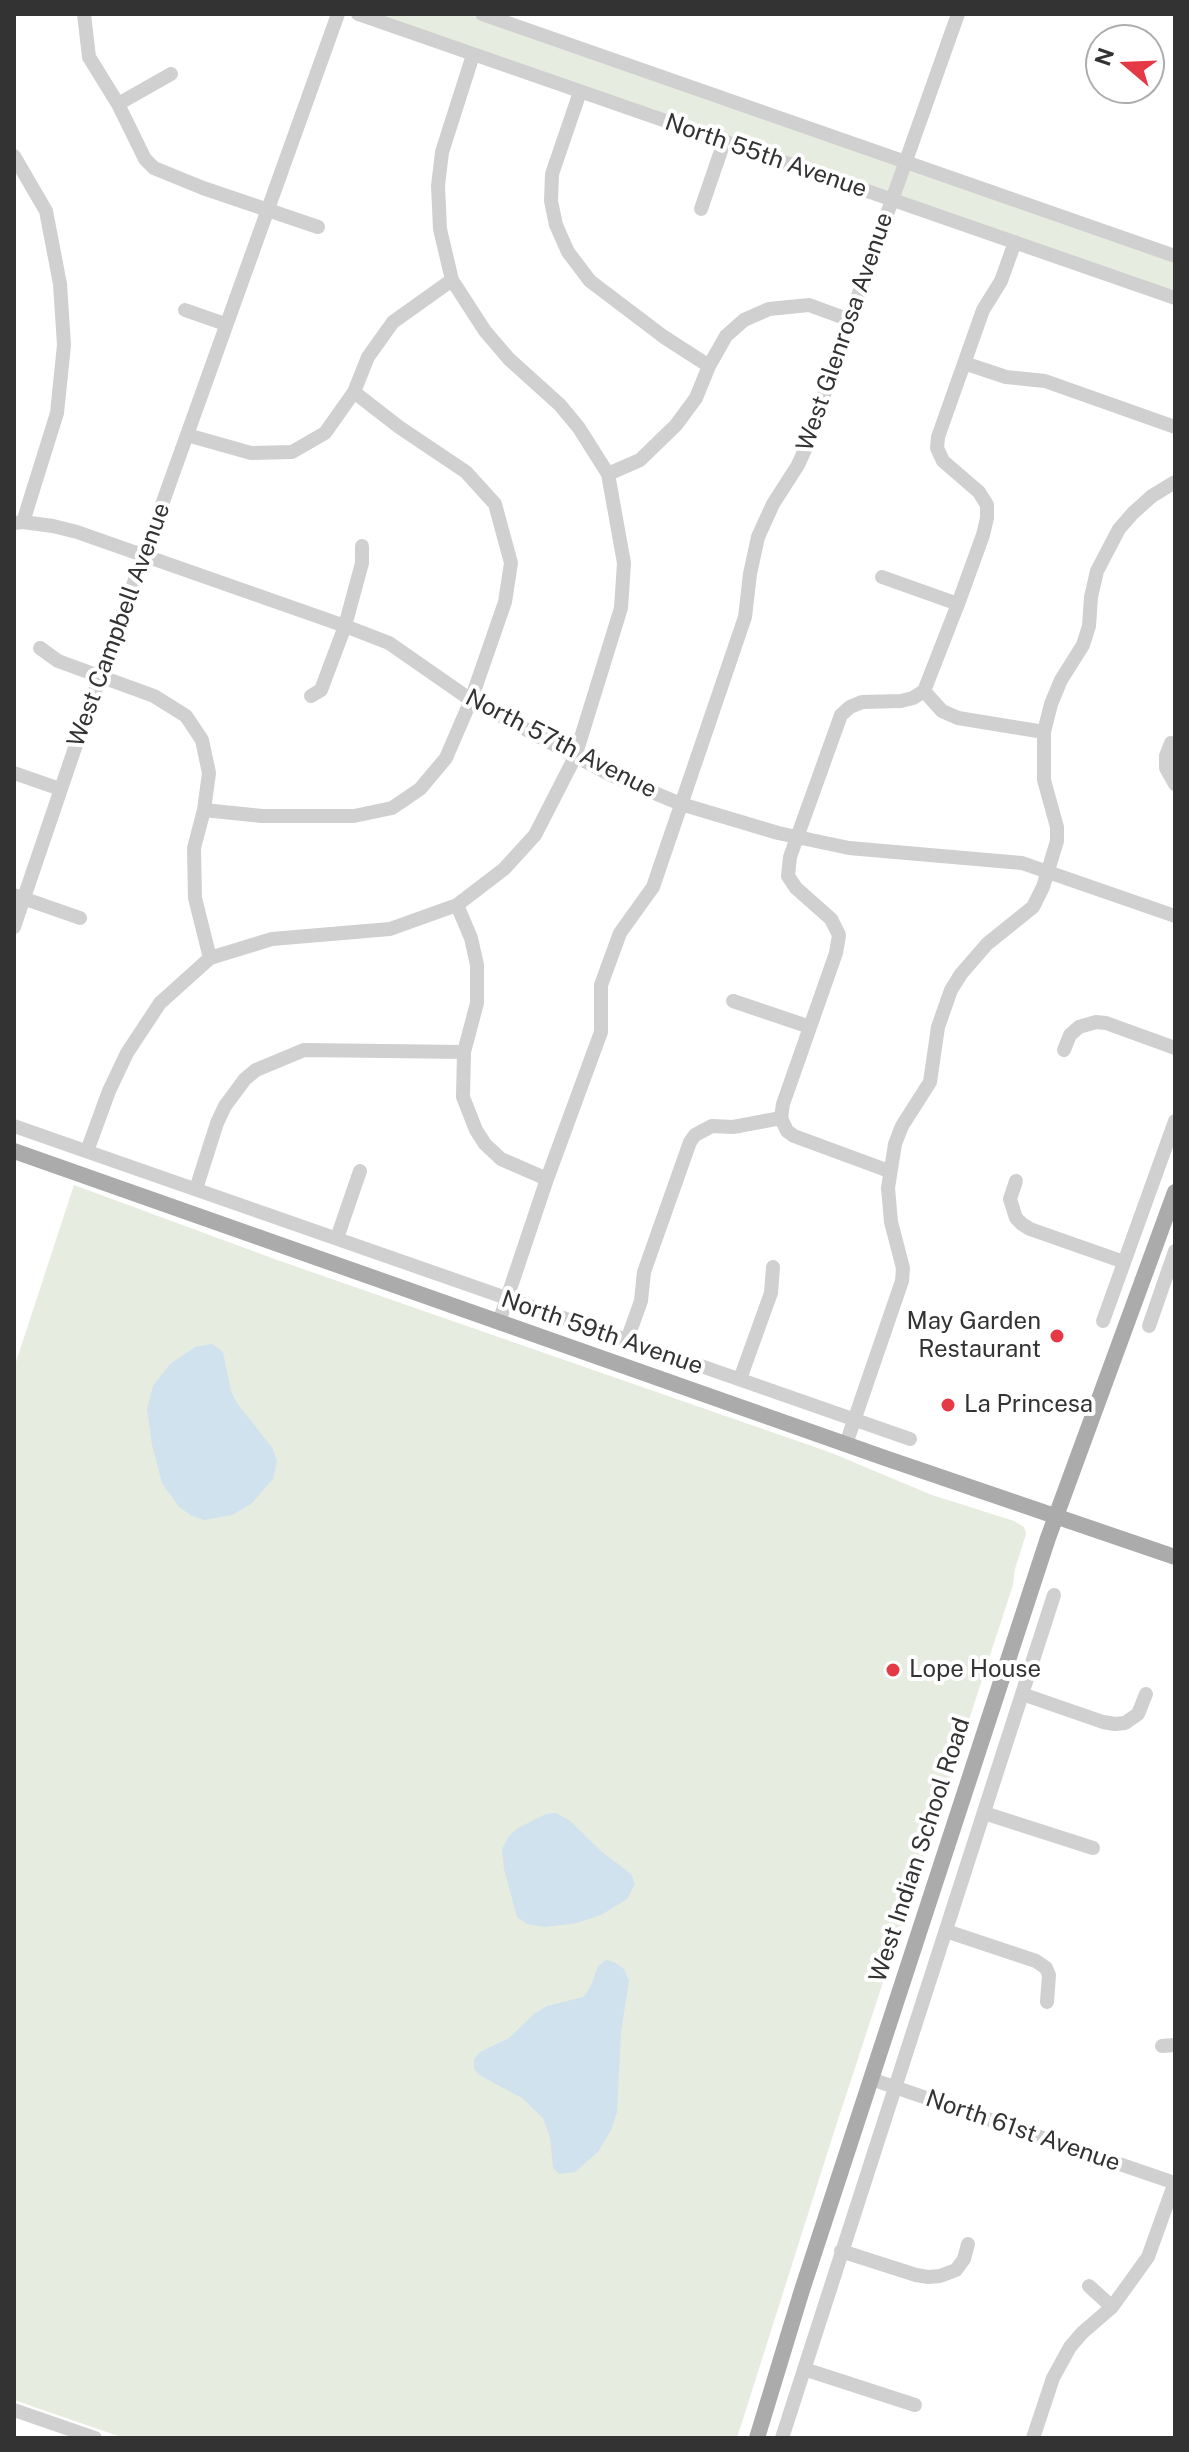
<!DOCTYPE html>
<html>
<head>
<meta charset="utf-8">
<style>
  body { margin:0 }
  #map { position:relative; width:1189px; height:2452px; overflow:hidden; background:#fff; font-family:"Public Sans",sans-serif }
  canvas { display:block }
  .frame { position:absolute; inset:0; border:16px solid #333; pointer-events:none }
  .north { position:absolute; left:1085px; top:24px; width:80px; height:80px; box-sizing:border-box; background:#fff; border:2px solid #adadad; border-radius:50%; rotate:289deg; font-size:22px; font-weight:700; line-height:32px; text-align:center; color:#333 }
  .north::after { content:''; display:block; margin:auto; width:28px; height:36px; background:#e63946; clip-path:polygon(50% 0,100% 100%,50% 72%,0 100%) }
</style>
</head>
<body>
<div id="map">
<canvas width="1189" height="2452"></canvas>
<div class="frame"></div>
<div class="north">N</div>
</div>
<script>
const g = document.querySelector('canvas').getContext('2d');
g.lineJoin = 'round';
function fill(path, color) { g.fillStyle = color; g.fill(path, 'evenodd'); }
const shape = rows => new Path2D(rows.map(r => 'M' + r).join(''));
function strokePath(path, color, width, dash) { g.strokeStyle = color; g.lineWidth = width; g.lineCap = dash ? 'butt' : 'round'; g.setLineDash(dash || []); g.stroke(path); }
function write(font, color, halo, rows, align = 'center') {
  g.font = font + ' "Public Sans",sans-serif'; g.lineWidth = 8; g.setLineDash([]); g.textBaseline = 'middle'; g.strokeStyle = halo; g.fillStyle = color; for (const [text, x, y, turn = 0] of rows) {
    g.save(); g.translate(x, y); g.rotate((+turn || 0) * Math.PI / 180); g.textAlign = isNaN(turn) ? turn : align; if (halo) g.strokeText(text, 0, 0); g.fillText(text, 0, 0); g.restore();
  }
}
const green = shape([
  [378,14,467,14,1175,262,1175,292],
  [74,1185,280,1261,829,1452,932,1495,1014,1521,1024,1527,1026,1534,1015,1569,1013,1585,834,2132,737,2438,124,2438,14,2400,14,1368]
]);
const water = shape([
  [212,1344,223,1352,231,1391,237,1403,273,1449,277,1461,273,1479,251,1504,232,1515,204,1520,192,1516,179,1507,162,1483,152,1445,147,1409,153,1386,170,1364,195,1347],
  [556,1813,569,1820,602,1852,631,1874,635,1884,627,1899,601,1915,577,1923,545,1927,527,1924,517,1917,504,1869,502,1849,509,1836,518,1828,546,1814],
  [606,1960,614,1962,624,1969,629,1981,621,2032,617,2112,611,2130,598,2152,575,2172,559,2174,553,2168,550,2137,543,2118,522,2098,481,2076,474,2069,474,2059,480,2052,509,2038,534,2014,547,2006,583,1997,590,1988,598,1966]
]);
const minor = shape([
  [84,14,89,57,118,104,145,159,154,168,203,188,318,227],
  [358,14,1175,298],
  [482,14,1175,256],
  [580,92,552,174,551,201,556,225,568,252,590,281,664,337,709,366],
  [118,104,171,74],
  [14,156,46,211,60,284,64,345,57,413,23,522],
  [701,209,724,142],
  [185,310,225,324],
  [964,363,1006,377,1045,381,1175,427],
  [187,435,251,453,292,452,325,433,354,392,368,357,393,322,452,280],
  [608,474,640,460,676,425,696,398,709,366,726,336,744,320,769,309,809,305,850,320],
  [14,523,23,522,53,526,77,532,345,626,389,643,471,700,611,775,681,804,778,833,849,848,1022,863,1175,916],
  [882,577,958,604],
  [40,648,58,661,154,696,186,716,202,740,209,773,204,810,194,848,195,898,210,958],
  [924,691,942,711,958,718,1044,732],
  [311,696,321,690,345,626,362,563,362,546],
  [1171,743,1166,756,1166,768,1175,784],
  [14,773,60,789],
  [204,810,262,816,354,816,392,808,420,789,446,758,471,700,505,602,511,563,495,504,466,472,399,427,354,392],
  [14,895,80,918],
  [457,905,471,938,477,965,477,1003,464,1052,463,1097,476,1130,485,1144,501,1159,547,1179],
  [14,927,80,733,338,14],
  [733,1001,810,1027],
  [1064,1050,1070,1035,1079,1027,1096,1022,1106,1023,1175,1048],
  [781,1118,787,1131,794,1136,889,1171],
  [14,1126,910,1439],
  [87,1151,109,1091,127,1053,160,1003,210,958,272,939,390,929,457,905,504,869,535,835,575,757,621,608,624,563,608,474,579,428,560,405,509,359,485,331,452,280,440,229,438,186,442,152,473,55],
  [1016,1181,1010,1199,1016,1218,1022,1224,1030,1229,1124,1262],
  [196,1189,217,1123,225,1106,245,1079,256,1070,304,1050,464,1052],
  [337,1238,360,1171],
  [1103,1321,1175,1121],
  [499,1322,547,1179,601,1032,601,985,620,933,653,887,745,617,750,574,758,537,773,504,798,465,812,434,831,372,958,14],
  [1149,1326,1175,1251],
  [627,1340,641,1301,644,1272,690,1142,695,1135,712,1126,733,1127,781,1118,783,1104,836,953,839,935,831,919,796,888,788,876,790,857,841,715,850,707,862,702,901,701,913,698,924,691,958,604,983,535,987,518,987,505,979,492,943,461,937,448,938,437,983,310,1001,281,1015,242],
  [740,1379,771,1293,773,1267],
  [846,1444,902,1281,903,1268,891,1222,888,1188,895,1144,902,1126,930,1082,938,1027,951,990,961,974,987,944,1033,907,1043,887,1057,841,1057,827,1044,780,1044,732,1051,704,1061,680,1083,645,1089,626,1091,597,1097,571,1119,529,1133,513,1152,496,1175,482],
  [1022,1694,1103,1722,1115,1724,1125,1723,1138,1714,1146,1694],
  [984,1813,1093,1848],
  [946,1931,1036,1961,1046,1968,1049,1975,1047,2002],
  [1162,2046,1175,2045],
  [871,2079,1175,2183],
  [841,2251,916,2275,928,2277,940,2276,956,2270,964,2259,968,2244],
  [1089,2286,1112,2307],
  [804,2369,915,2405],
  [14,2410,95,2438],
  [782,2438,1054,1595],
  [1033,2438,1053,2378,1070,2347,1082,2333,1112,2307,1148,2257,1175,2182]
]);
const major = shape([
  [14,1151,885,1458,1175,1557],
  [757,2438,802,2290,1048,1538,1175,1192]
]);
const markers = [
  [1057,1336,8,"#e63946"],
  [948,1405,8,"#e63946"],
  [893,1670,8,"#e63946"]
];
const streetNames = [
  ["North 55th Avenue",766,156,19],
  ["West Glenrosa Avenue",845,332,-71],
  ["West Campbell Avenue",119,625,-70],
  ["North 57th Avenue",561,744,27],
  ["North 59th Avenue",602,1333,19],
  ["West Indian School Road",920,1850,-72],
  ["North 61st Avenue",1023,2131,19]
];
const poiNames = [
  ["May Garden",1041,1322,"right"],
  ["Restaurant",1041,1350,"right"],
  ["La Princesa",964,1405],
  ["Lope House",909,1670]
];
fill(green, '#e6ecdf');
fill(water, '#cfe2ee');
strokePath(minor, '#d0d0d0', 14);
strokePath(major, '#ababab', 16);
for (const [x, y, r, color] of markers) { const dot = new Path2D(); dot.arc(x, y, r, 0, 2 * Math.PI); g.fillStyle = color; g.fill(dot); strokePath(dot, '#fff', 3); }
write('24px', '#333', '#fff', streetNames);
write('24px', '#333', '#fff', poiNames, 'left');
</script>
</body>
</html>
